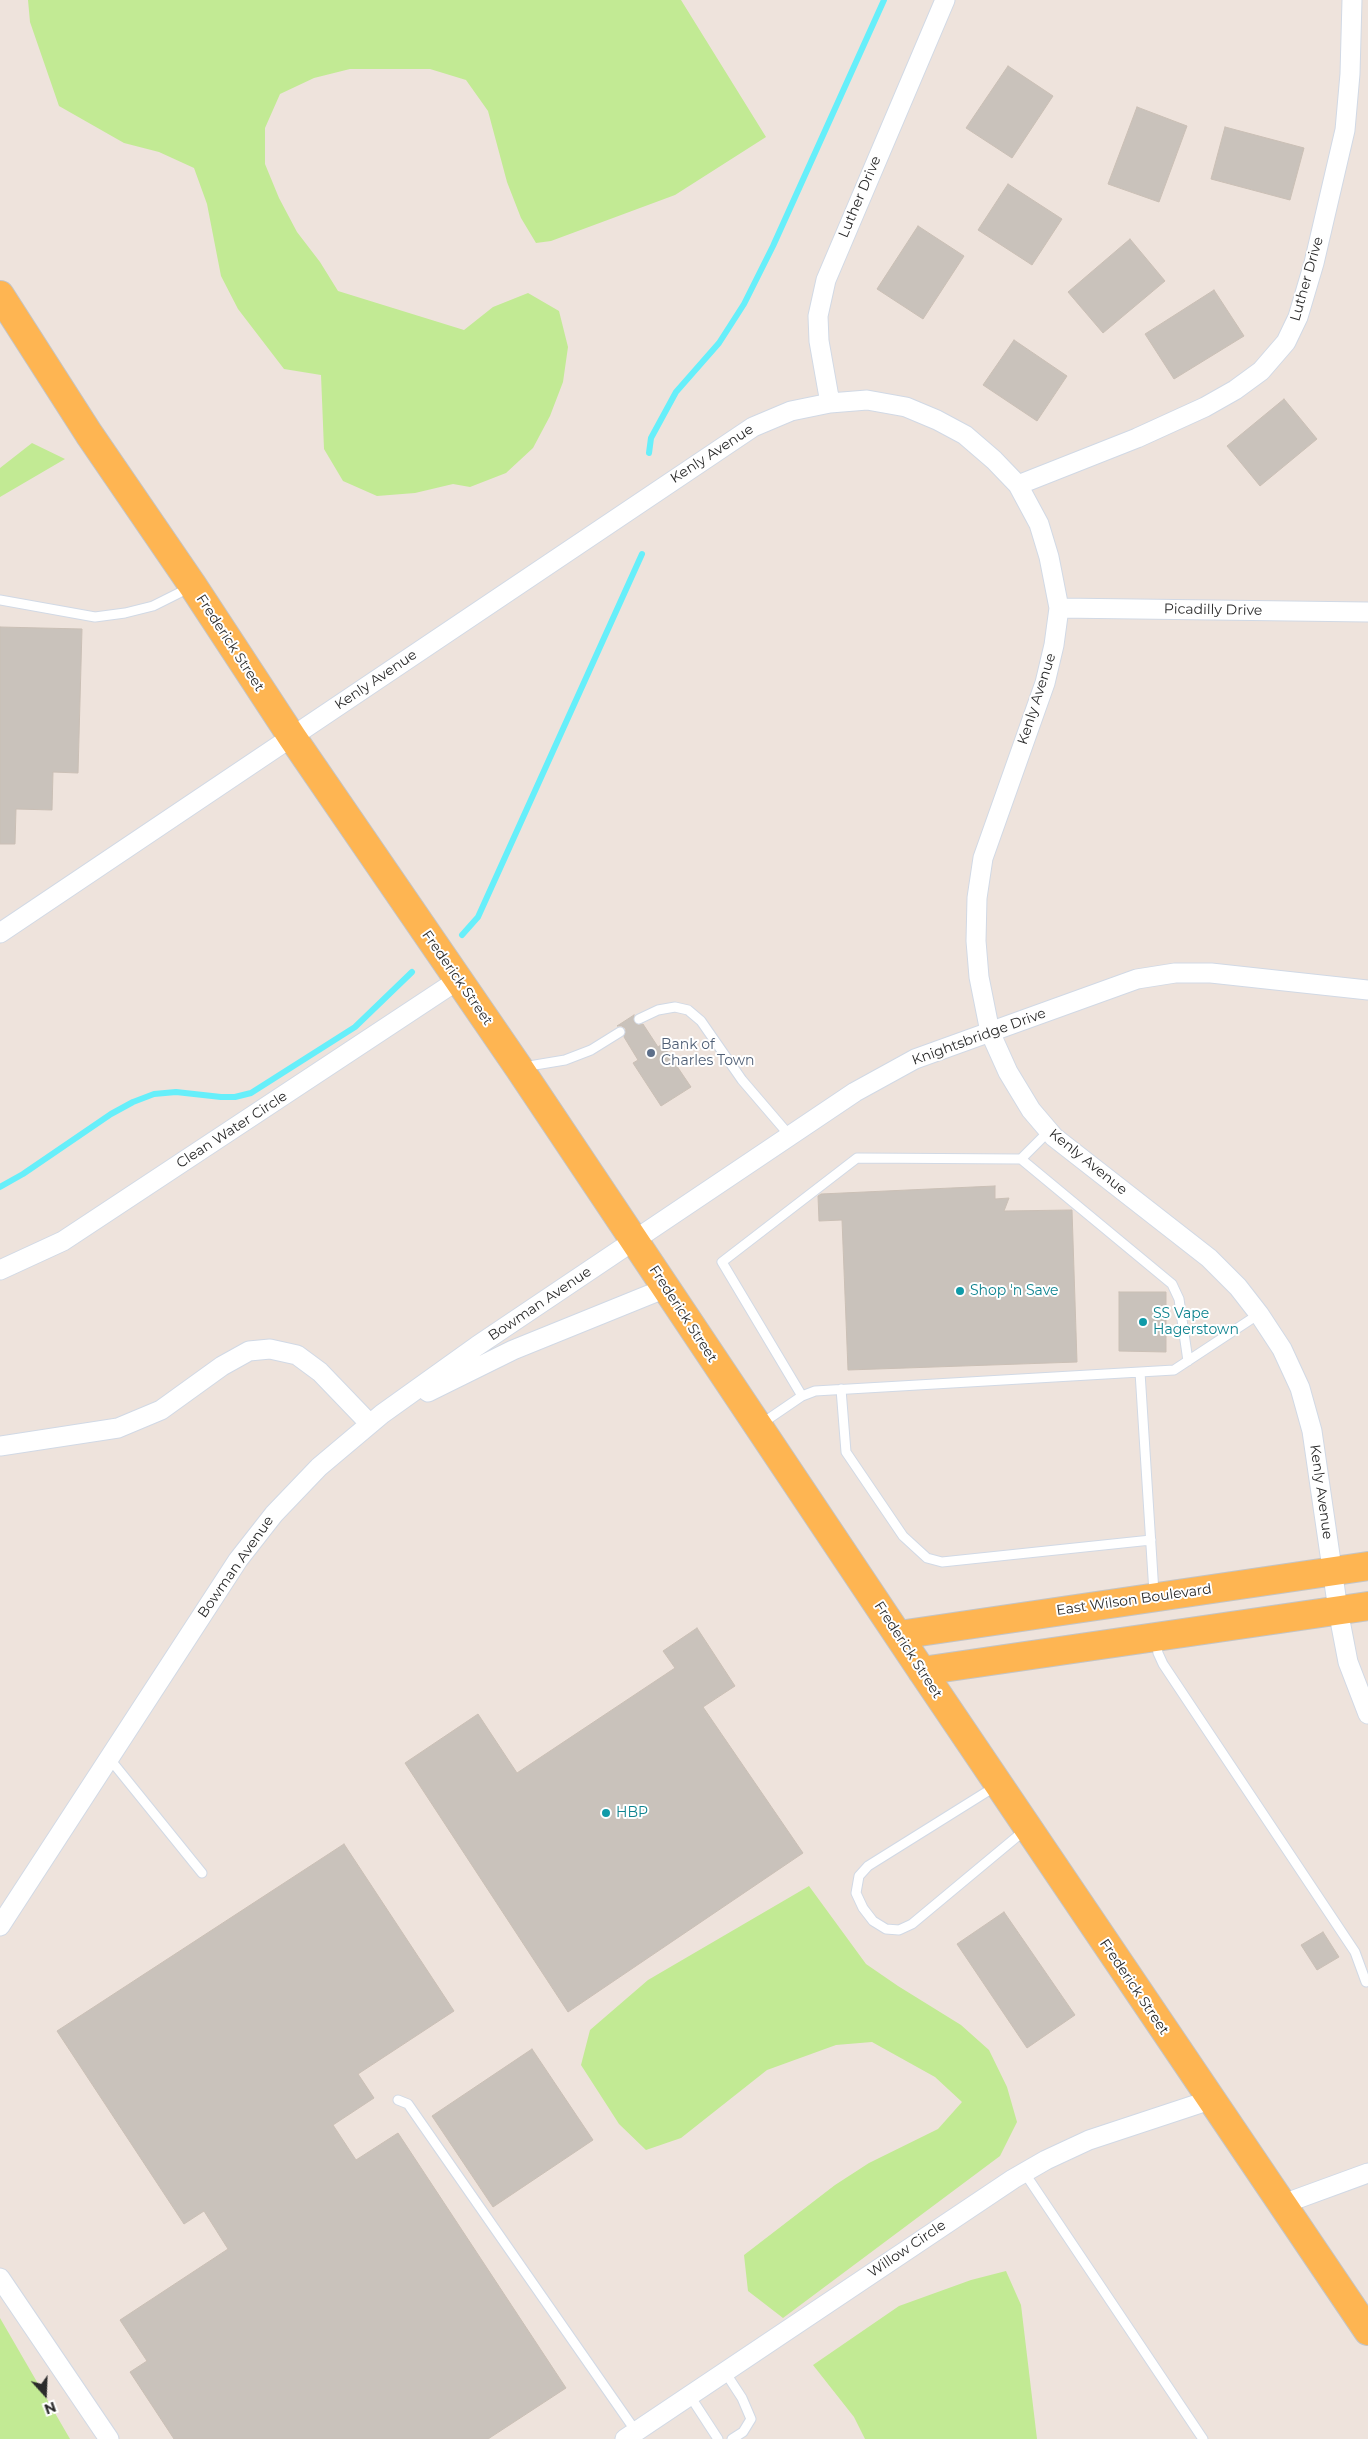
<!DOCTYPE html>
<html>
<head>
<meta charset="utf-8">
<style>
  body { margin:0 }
  #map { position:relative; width:1368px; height:2439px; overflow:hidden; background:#eee3dc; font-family:Montserrat,sans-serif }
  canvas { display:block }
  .north { position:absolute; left:20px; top:2369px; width:50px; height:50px; -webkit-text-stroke:4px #fff; paint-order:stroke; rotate:160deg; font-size:14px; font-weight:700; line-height:20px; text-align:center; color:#2b2b2b }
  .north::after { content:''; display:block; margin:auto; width:18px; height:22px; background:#2b2b2b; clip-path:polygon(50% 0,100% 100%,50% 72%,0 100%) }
</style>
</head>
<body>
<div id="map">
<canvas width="1368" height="2439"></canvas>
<div class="north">N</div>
</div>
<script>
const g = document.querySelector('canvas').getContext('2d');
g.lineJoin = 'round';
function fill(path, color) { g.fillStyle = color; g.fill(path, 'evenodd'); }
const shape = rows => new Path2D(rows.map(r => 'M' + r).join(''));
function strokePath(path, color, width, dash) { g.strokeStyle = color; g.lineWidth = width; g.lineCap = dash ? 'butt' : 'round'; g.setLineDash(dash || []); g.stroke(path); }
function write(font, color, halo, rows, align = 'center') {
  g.font = font + ' Montserrat,sans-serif'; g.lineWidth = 4; g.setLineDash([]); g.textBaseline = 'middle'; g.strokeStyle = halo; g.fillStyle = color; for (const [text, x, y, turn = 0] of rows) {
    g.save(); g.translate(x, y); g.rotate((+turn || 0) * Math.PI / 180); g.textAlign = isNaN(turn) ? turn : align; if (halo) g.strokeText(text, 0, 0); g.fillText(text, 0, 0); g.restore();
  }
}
const green = shape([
  [28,0,681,0,766,137,675,195,551,241,536,243,521,218,507,182,488,111,466,80,430,69,350,69,314,78,280,94,265,128,265,164,279,198,297,232,320,262,338,291,464,330,493,307,528,293,559,311,568,347,563,382,550,416,533,448,506,473,470,487,453,484,415,493,377,496,343,481,324,449,321,375,284,369,238,309,221,276,207,204,194,168,159,152,124,143,59,106,30,22],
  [32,443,65,459,0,497,0,468],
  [809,1886,866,1964,898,1986,961,2025,989,2050,1007,2087,1017,2122,1000,2156,783,2318,748,2291,744,2255,835,2185,869,2163,938,2129,962,2102,935,2077,872,2042,836,2045,767,2070,681,2138,646,2150,619,2124,581,2065,590,2030,648,1980],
  [1006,2271,1021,2305,1037,2439,865,2439,854,2417,813,2365,899,2306,971,2280],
  [0,2318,70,2439,0,2439]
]);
const stream = shape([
  [649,453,651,438,676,392,719,343,744,304,773,246,884,0],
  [462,935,478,917,642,554],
  [0,1187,23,1174,111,1114,133,1102,154,1094,176,1092,221,1097,235,1097,251,1093,355,1027,412,972]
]);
const building = shape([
  [1008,66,1053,96,1012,158,966,128,1008,66],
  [1137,107,1187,126,1159,202,1108,184,1137,107],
  [1225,127,1304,148,1290,200,1211,179,1225,127],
  [1008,184,1062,219,1032,265,978,230,1008,184],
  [918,226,964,256,923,319,877,289,918,226],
  [1130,239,1165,281,1103,333,1068,292,1130,239],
  [1214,290,1244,336,1174,379,1145,334,1214,290],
  [1014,340,1067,376,1037,421,983,385,1014,340],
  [1284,399,1317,439,1260,486,1227,446,1284,399],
  [0,627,82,629,78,773,53,772,52,810,16,809,15,844,0,844,0,627],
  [634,1015,634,1022,638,1025,643,1024,658,1047,662,1044,691,1087,661,1106,633,1063,638,1060,624,1037,626,1029,622,1026,617,1026,634,1015],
  [995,1186,995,1199,1009,1198,1004,1211,1072,1210,1077,1362,848,1370,842,1220,819,1221,818,1196,821,1194,995,1186],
  [1119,1292,1166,1292,1166,1352,1119,1351,1119,1292],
  [697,1628,735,1686,703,1707,803,1853,568,2012,405,1763,478,1714,517,1773,675,1668,663,1651,697,1628],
  [344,1844,454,2011,358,2074,374,2098,333,2125,356,2160,398,2133,566,2388,488,2439,174,2439,130,2372,147,2361,120,2320,228,2249,204,2211,184,2224,57,2031,344,1844],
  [1004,1912,1075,2015,1027,2048,957,1944,1004,1912],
  [1323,1932,1339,1957,1317,1970,1301,1945,1323,1932],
  [532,2049,593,2140,493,2207,432,2116,532,2049]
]);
const service = shape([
  [0,600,95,617,125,613,153,606,191,587],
  [639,1019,658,1010,675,1007,688,1010,701,1021,742,1080,790,1136],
  [523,1067,565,1060,591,1050,620,1032],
  [1021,1159,1049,1131],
  [1140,1372,1154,1593],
  [841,1389,846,1452,903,1536,927,1558,942,1562,1151,1540],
  [802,1396,722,1262,857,1158,1021,1159,1172,1284,1179,1299,1188,1361],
  [761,1424,802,1396,815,1391,1174,1370,1259,1314],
  [1156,1640,1158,1653,1163,1664,1355,1952,1366,1982],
  [109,1758,202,1873],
  [996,1786,868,1866,859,1876,856,1893,863,1908,873,1921,886,1929,899,1930,912,1924,1025,1830],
  [398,2100,408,2104,637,2433],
  [1024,2172,1203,2439],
  [725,2372,742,2398,751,2419,743,2432,732,2439],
  [690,2396,718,2439]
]);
const minor = shape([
  [830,403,819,341,818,316,826,280,945,0],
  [1018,485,1137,438,1205,407,1235,390,1261,371,1286,342,1298,317,1314,263,1345,130,1350,74,1352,0],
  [1059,608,1368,612],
  [0,933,753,427,791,411,830,403,867,400,906,407,937,420,965,435,994,460,1018,485,1039,524,1049,557,1059,608,1054,645,1045,683,983,858,977,898,976,941,979,977,990,1032,1008,1072,1031,1110,1054,1137,1209,1258,1238,1287,1259,1314,1282,1349,1300,1388,1312,1431,1338,1610,1348,1662,1368,1714],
  [0,1270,63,1241,458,980],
  [428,1392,513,1350,666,1288],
  [0,1446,118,1428,161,1410,222,1366,249,1351,270,1349,297,1355,320,1372,370,1424],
  [0,1926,238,1560,274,1514,319,1467,382,1414,477,1346,855,1092,915,1059,1137,979,1175,973,1211,973,1368,990],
  [1283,2204,1368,2173],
  [0,2278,109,2439],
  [625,2439,1013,2179,1046,2160,1089,2140,1210,2100]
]);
const primary = shape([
  [0,295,89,434,193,586,292,737,519,1068,922,1671,1368,2331],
  [899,1635,1368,1566],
  [922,1671,1368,1606]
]);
const markers = [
  [651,1053,5,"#5c6f8a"],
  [960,1291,5,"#0f9aa8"],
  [1143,1322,5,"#0f9aa8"],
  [606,1813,5,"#0f9aa8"]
];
const streetNames = [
  ["Luther Drive",860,197,-67],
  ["Luther Drive",1307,279,-74],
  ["Kenly Avenue",712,454,-33],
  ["Picadilly Drive",1213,610,1],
  ["Frederick Street",230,643,57],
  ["Kenly Avenue",376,680,-34],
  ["Kenly Avenue",1037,699,-72],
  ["Frederick Street",457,978,55],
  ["Knightsbridge Drive",979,1037,-20],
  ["Clean Water Circle",232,1130,-33],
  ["Kenly Avenue",1088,1162,39],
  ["Bowman Avenue",540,1304,-34],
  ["Frederick Street",683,1314,57],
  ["Kenly Avenue",1321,1492,82],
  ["Bowman Avenue",236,1567,-55],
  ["East Wilson Boulevard",1134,1600,-8],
  ["Frederick Street",908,1650,57],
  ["Frederick Street",1134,1987,56],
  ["Willow Circle",907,2249,-34]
];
const serviceNames = [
  ["Bank of",661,1045],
  ["Charles Town",661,1061]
];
const cultureNames = [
  ["Shop 'n Save",970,1291],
  ["SS Vape",1153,1314],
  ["Hagerstown",1153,1330],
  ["HBP",616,1813]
];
fill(green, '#c2ea94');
strokePath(stream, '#66effa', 6);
fill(building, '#c9c2bb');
strokePath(building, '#cabfb5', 1);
strokePath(service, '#d1d9e5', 11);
strokePath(minor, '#d1d9e5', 21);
strokePath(primary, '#c4c4c4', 30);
strokePath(service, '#fff', 9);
strokePath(minor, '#fff', 19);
strokePath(primary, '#feb552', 28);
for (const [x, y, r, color] of markers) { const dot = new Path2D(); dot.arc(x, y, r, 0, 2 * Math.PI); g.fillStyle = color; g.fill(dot); strokePath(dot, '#fff', 2); }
write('14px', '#2b2b2b', '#fff', streetNames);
write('14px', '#4e5e75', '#fff', serviceNames, 'left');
write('14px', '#0d838f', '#fff', cultureNames, 'left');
</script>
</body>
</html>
